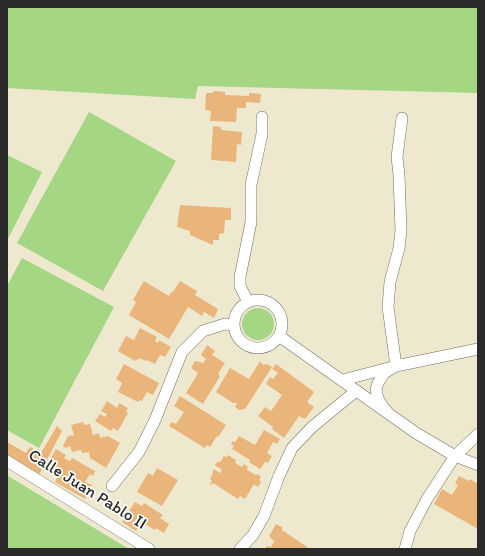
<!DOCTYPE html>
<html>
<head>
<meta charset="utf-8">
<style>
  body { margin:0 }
  #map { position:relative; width:485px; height:556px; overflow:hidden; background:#eee9ce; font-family:Itim,sans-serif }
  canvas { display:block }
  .frame { position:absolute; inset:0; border:8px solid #2b2b2b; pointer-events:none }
</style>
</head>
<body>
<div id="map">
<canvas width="485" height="556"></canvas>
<div class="frame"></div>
</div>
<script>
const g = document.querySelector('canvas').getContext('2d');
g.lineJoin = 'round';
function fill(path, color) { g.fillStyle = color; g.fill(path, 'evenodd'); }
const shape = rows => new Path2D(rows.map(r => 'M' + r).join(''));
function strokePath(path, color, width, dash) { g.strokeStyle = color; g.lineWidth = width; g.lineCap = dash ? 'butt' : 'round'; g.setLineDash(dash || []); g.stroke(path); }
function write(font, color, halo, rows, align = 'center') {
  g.font = font + ' Itim,sans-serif'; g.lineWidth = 3.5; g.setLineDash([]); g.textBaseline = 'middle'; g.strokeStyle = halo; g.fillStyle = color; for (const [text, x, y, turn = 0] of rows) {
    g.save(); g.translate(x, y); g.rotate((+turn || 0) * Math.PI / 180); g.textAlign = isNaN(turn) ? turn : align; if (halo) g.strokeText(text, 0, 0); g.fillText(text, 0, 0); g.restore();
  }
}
const green = shape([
  [7,7,478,7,478,93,198,86,195,99,7,88],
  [89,112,176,161,103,291,17,243],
  [7,155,42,172,7,241],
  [22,258,114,307,39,448,7,430,7,286],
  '242 324a16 16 0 1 1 32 0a16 16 0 1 1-32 0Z',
  [8,476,129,549,7,549,7,478]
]);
const building = shape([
  [213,91,225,92,225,95,249,96,249,93,261,94,260,103,246,102,246,108,237,108,236,122,210,121,211,111,205,110,206,93,213,93],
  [213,126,221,127,221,130,242,132,241,145,237,144,236,162,211,160],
  [180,205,231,208,231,220,225,220,224,233,219,234,219,240,213,240,213,245,190,235,190,231,177,227],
  [144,281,169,296,172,291,173,292,180,281,197,291,195,295,218,309,214,318,204,312,202,316,188,307,169,339,129,315,136,302,133,300],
  [140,328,157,337,155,341,158,343,159,340,171,347,165,357,160,355,155,364,147,360,146,361,139,358,138,361,136,359,135,361,118,351,126,336,134,340],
  [207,345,215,351,212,355,225,363,218,374,220,376,203,404,186,393,198,373,191,368,195,361,203,363,206,359,201,355],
  [260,361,263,365,267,364,272,367,245,409,239,410,235,407,237,403,233,403,216,392,230,368,249,379],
  [124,364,159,383,153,395,147,392,142,401,140,400,138,402,118,392,122,383,116,379],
  [276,364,314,392,307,402,314,407,305,419,299,416,284,438,272,429,273,427,258,416,265,407,271,411,282,395,266,384,270,377,273,379,278,373,272,369],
  [180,396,226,425,218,437,217,436,210,447,207,445,205,448,169,426,172,422,176,424,184,412,174,406],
  [107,401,117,408,119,403,128,408,126,412,128,413,118,431,113,428,111,431,95,421,100,414,105,417,107,414,101,411],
  [83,422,84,425,90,424,93,435,99,433,100,438,108,436,120,443,106,468,90,458,89,452,82,453,81,450,72,452,70,446,65,448,63,446,68,436,74,435,71,425],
  [57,426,62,431,39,475,7,454,7,442,26,453,30,447,41,453],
  [264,430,280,439,277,444,273,442,267,453,272,456,268,463,265,462,260,469,249,462,250,460,232,449,234,446,231,444,233,441,235,442,239,436,255,445],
  [56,449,66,455,64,458,70,461,72,458,95,471,93,476,90,474,85,482,92,485,85,499,55,482,57,477,44,470],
  [228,455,236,460,235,463,242,467,244,464,248,467,247,470,256,475,258,474,261,477,259,480,261,482,258,487,254,484,245,499,240,496,238,499,213,483,211,485,210,484,212,481,210,479,213,473,212,472,214,469,220,473,222,470,215,465,217,462,220,462,224,456,227,457],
  [157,468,178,480,162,506,137,492,148,473,153,476],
  [459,476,469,481,470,479,478,484,478,529,434,504,442,489,452,495,458,485,455,483],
  [135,502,142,506,144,503,163,515,160,518,169,524,164,533,156,528,155,530,141,522,136,531,122,522],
  [276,524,282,527,282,530,310,549,265,549,267,546,271,547,274,541,269,536]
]);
const street = shape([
  '234 324a24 24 0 1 1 48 0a24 24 0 1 1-48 0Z',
  [248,302,240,286,240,277,251,222,251,185,262,134,262,117],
  [279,336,416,433,455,456,478,465],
  [343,380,396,366,478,349],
  [390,415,383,407,378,399,376,390,378,383,384,373,396,366,388,307,390,282,399,248,401,231,399,175,397,157,402,118],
  [7,461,149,549],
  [112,486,139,452,155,420,182,352,203,331,225,324,234,325],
  [240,549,253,535,264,516,279,476,292,448,312,427,356,391],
  [405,549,410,531,427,499,455,456,478,434]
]);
const streetNames = [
  ["Calle Juan Pablo II",87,490,32]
];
fill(green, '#a5d684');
fill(building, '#e9b57b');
strokePath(street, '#6f6e64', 12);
strokePath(street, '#fff', 11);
write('17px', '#2b2b2b', '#fdfcf7', streetNames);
</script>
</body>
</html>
